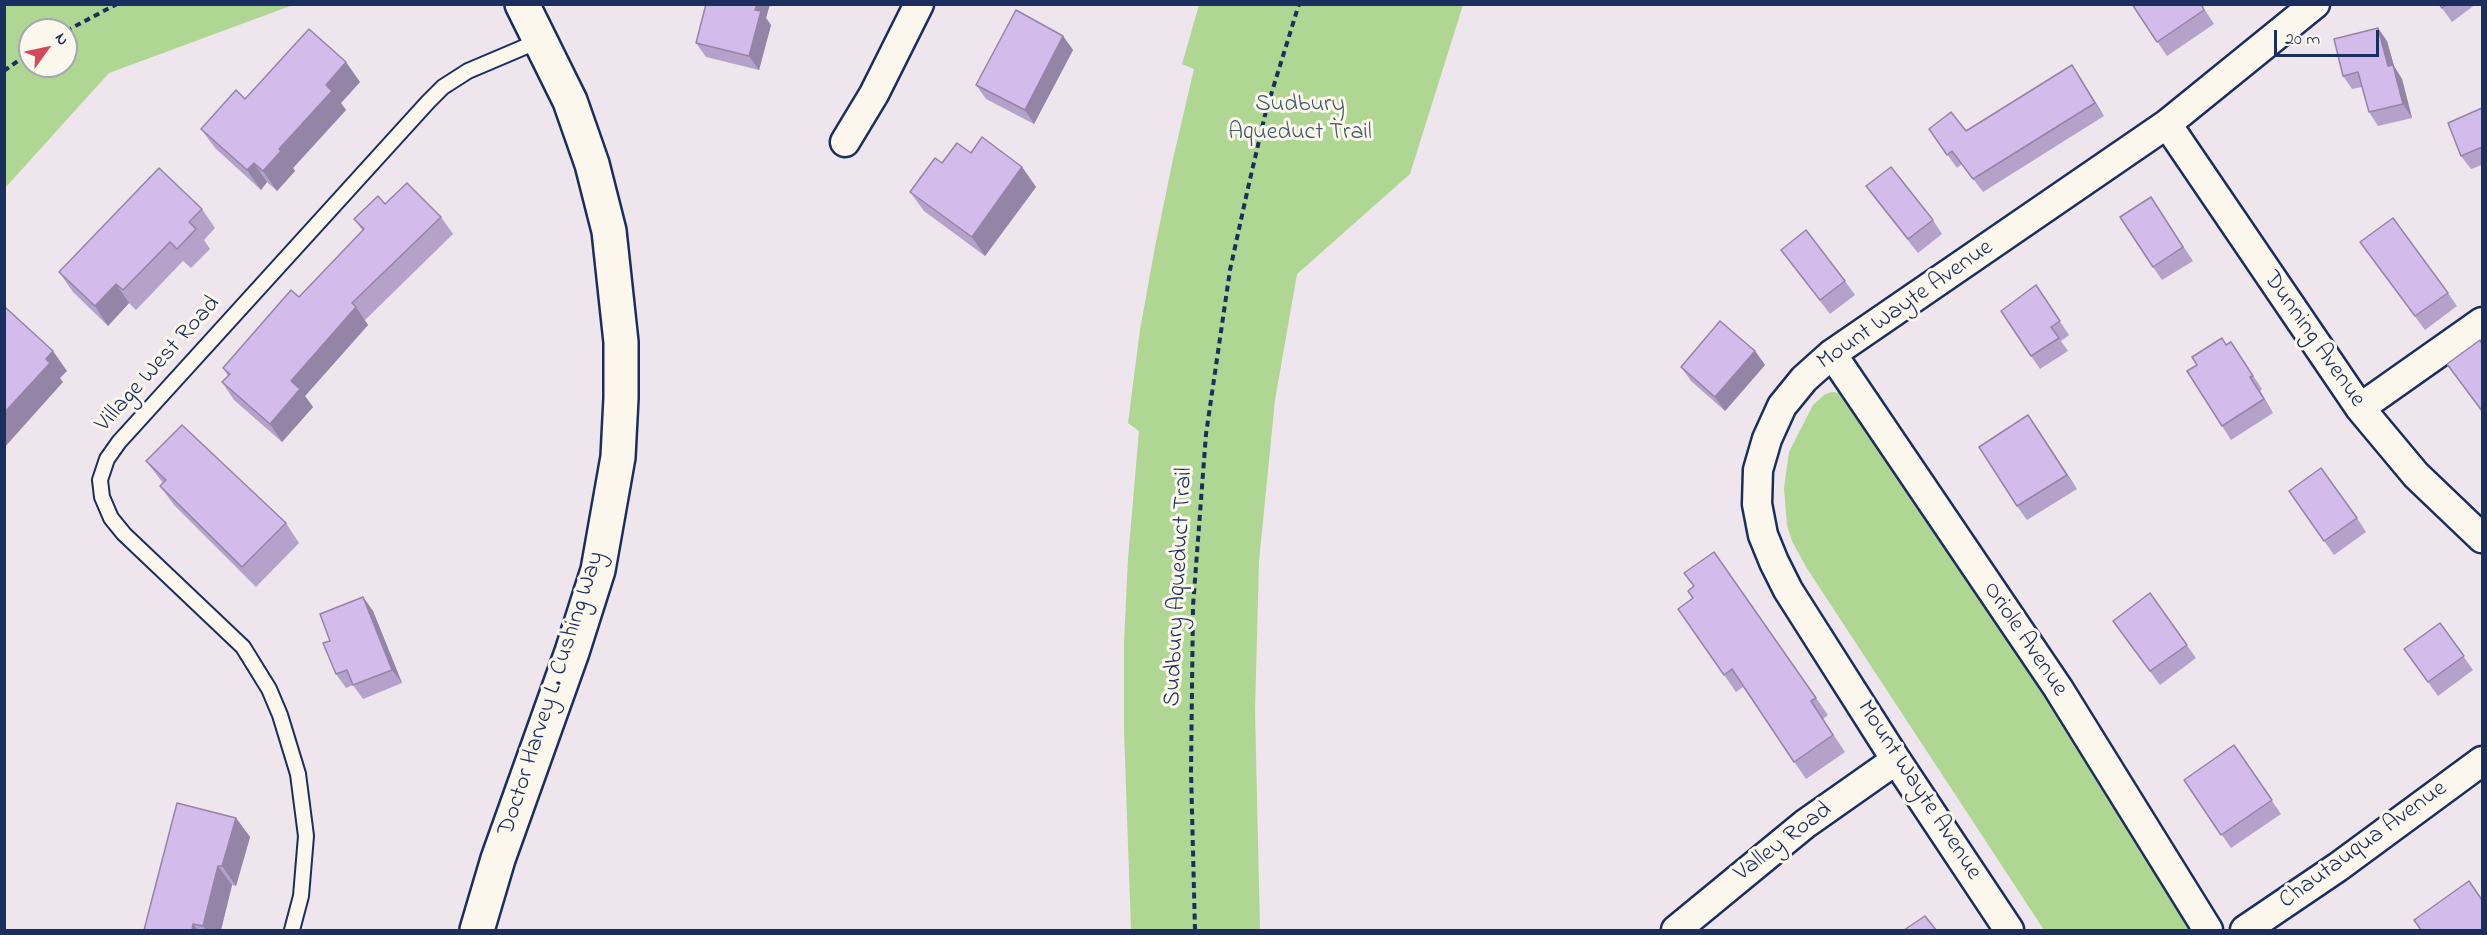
<!DOCTYPE html>
<html>
<head>
<meta charset="utf-8">
<style>
  body { margin:0 }
  #map { position:relative; width:2487px; height:935px; overflow:hidden; background:#efe5ec; font-family:"Indie Flower",sans-serif }
  canvas { display:block }
  .frame { position:absolute; inset:0; border:6px solid #1b2f5e; pointer-events:none }
  .north { position:absolute; left:18px; top:18px; width:60px; height:60px; box-sizing:border-box; background:#fbf7ec; border:2px solid #a1a7b3; border-radius:50%; rotate:57deg; font-size:16px; font-weight:700; line-height:24px; text-align:center; color:#1b2f5e }
  .north::after { content:''; display:block; margin:auto; width:21px; height:27px; background:#d1495b; clip-path:polygon(50% 0,100% 100%,50% 72%,0 100%) }
  .scale { position:absolute; left:2274px; top:30px; width:105px; height:27px; box-sizing:border-box; border:3px solid #1b2f5e; border-top:0; padding-left:8px; font-size:18px; line-height:21px; white-space:nowrap; color:#1b2f5e; -webkit-text-stroke:4px #fbf7ec; paint-order:stroke }
</style>
</head>
<body>
<div id="map">
<canvas width="2487" height="935"></canvas>
<div class="frame"></div>
<div class="north">N</div>
<div class="scale">20 m</div>
</div>
<script>
const g = document.querySelector('canvas').getContext('2d');
g.lineJoin = 'round';
function fill(path, color) { g.fillStyle = color; g.fill(path, 'evenodd'); }
const shape = rows => new Path2D(rows.map(r => 'M' + r).join(''));
function strokePath(path, color, width, dash) { g.strokeStyle = color; g.lineWidth = width; g.lineCap = dash ? 'butt' : 'round'; g.setLineDash(dash || []); g.stroke(path); }
function write(font, color, halo, rows, align = 'center') {
  g.font = font + ' "Indie Flower",sans-serif'; g.lineWidth = 6; g.setLineDash([]); g.textBaseline = 'middle'; g.strokeStyle = halo; g.fillStyle = color; for (const [text, x, y, turn = 0] of rows) {
    g.save(); g.translate(x, y); g.rotate((+turn || 0) * Math.PI / 180); g.textAlign = isNaN(turn) ? turn : align; if (halo) g.strokeText(text, 0, 0); g.fillText(text, 0, 0); g.restore();
  }
}
const green = shape([
  [5,4,293,4,293,5,109,73,5,188],
  [30,30,66,30,66,66,30,66],
  [1199,5,1463,5,1410,174,1297,274,1275,400,1259,561,1255,710,1260,930,1131,930,1124,730,1124,642,1128,559,1139,431,1128,423,1140,330,1155,247,1173,159,1194,69,1182,64],
  [1831,392,1842,393,1859,409,2185,912,2190,930,2044,930,1806,567,1792,541,1787,525,1784,488,1789,452,1813,405,1824,395]
]);
const path = shape([
  [66,31,117,4],
  [4,71,30,52],
  [1195,930,1191,771,1193,606,1206,434,1230,270,1248,188,1266,111,1299,4]
]);
const lane = shape([
  [292,930,301,896,306,836,298,774,280,715,269,689,243,647,124,534,111,518,102,497,100,480,107,459,119,442,428,102,443,87,468,71,541,40]
]);
const street = shape([
  [2167,124,2360,408,2416,475,2482,538],
  [845,142,874,94,919,4],
  [1832,354,2058,688,2208,930],
  [2360,408,2482,322],
  [1676,930,1805,824,1896,760],
  [2009,930,1896,760,1788,590,1774,562,1763,535,1757,504,1758,470,1767,439,1782,406,1804,379,1832,354,2167,124,2315,4],
  [2245,930,2338,867,2482,761]
]);
const secondary = shape([
  [477,930,498,859,572,652,598,570,618,457,621,398,621,342,609,231,592,164,570,101,522,4]
]);
const wall = shape([
  [706,4,770,4,766,18,771,25,759,70,706,57,696,43],
  [2132,4,2201,4,2214,24,2167,56],
  [2439,4,2476,4,2452,22],
  [1063,36,1073,50,1034,124,986,99,976,85],
  [2387,41,2394,66,2402,79,2412,118,2378,126,2369,112,2362,87,2352,89,2343,76],
  [2081,79,2104,116,1983,192,1962,164,1957,168,1929,129,1966,131],
  [360,82,341,103,346,110,293,168,295,171,277,191,267,182,261,190,215,148,201,129,245,99],
  [2482,108,2482,165,2471,169,2461,156],
  [971,153,1022,167,1036,187,985,256,924,211,910,192,942,163],
  [1866,186,1933,220,1942,234,1918,253,1876,200],
  [2151,197,2193,261,2162,280,2153,267],
  [385,204,441,217,453,234,365,320,368,325,305,396,313,407,282,442,234,400,222,382,228,376,223,368,299,297,363,231,354,219],
  [202,209,215,228,204,240,210,249,191,268,183,261,136,310,129,303,108,326,73,292,59,272],
  [1781,250,1845,281,1855,295,1830,314],
  [2370,256,2448,293,2457,306,2425,330],
  [2045,299,2069,335,2061,341,2068,351,2040,369,2031,356],
  [2227,345,2240,356,2262,389,2260,391,2273,413,2231,440,2222,426],
  [1755,351,1765,365,1725,411,1691,381,1681,367],
  [2028,415,2077,489,2027,520,2017,506],
  [146,461,286,523,299,543,256,587,174,505,160,486,163,483],
  [2289,491,2357,518,2366,532,2334,555],
  [1714,552,1828,715,1823,719,1845,752,1806,779,1743,687,1736,692,1678,609,1693,598,1694,586],
  [2150,593,2196,658,2160,685,2113,621],
  [363,597,373,611,402,683,363,699,353,685,346,688,336,674,330,641],
  [2440,623,2473,670,2438,696,2404,649],
  [2234,745,2281,814,2231,848,2184,780],
  [236,818,250,837,236,886,232,885,221,930,144,930]
]);
const shadedWall = shape([
  [757,4,770,4,766,18,771,25,759,70,749,56],
  [2378,28,2387,41,2394,66,2402,79,2412,118,2403,104,2388,66],
  [1063,36,1073,50,1034,124,1025,110],
  [346,62,360,82,341,103,346,110,293,168,295,171,277,191,263,171,326,85],
  [2072,65,2081,79,2104,116,2095,103],
  [254,163,267,182,261,190,247,170],
  [1022,167,1036,187,985,256,972,237],
  [116,284,129,303,108,326,95,306],
  [356,307,368,325,305,396,313,407,282,442,270,424,291,381],
  [53,351,67,371,60,378,63,382,4,448,4,413,46,359],
  [1755,351,1765,365,1725,411,1715,397],
  [2250,377,2260,391,2273,413,2264,399],
  [2028,415,2038,429,2077,489,2067,475],
  [363,597,373,611,402,683,392,670],
  [236,818,250,837,236,886,222,866],
  [218,866,232,885,221,930,206,930,203,926],
  [193,924,198,930,192,930]
]);
const building = shape([
  [706,4,757,4,755,10,761,11,749,56,696,43,706,4],
  [2132,4,2201,4,2204,10,2157,42,2132,4],
  [2439,4,2447,4,2442,8,2439,4],
  [1016,10,1063,36,1025,110,976,85,1016,10],
  [2378,28,2388,66,2393,65,2403,104,2369,112,2358,72,2343,76,2334,39,2378,28],
  [309,29,346,62,326,85,332,91,279,149,281,151,263,171,254,163,247,170,201,129,236,90,245,99,309,29],
  [2072,65,2095,103,1973,179,1952,151,1947,155,1929,129,1951,112,1966,131,2072,65],
  [2482,108,2482,147,2461,156,2448,123,2482,108],
  [982,137,1022,167,972,237,910,192,935,158,942,163,957,143,971,153,982,137],
  [1891,167,1933,220,1908,239,1866,186,1891,167],
  [159,168,202,209,189,222,196,229,177,249,170,242,123,290,116,284,95,306,59,272,159,168],
  [407,183,441,217,352,303,356,307,291,381,300,389,270,424,222,382,230,374,223,368,291,290,299,297,364,229,354,219,378,196,385,204,407,183],
  [2151,197,2183,247,2153,267,2120,217,2151,197],
  [2393,218,2448,293,2415,316,2360,242,2393,218],
  [1806,230,1845,281,1820,300,1781,250,1806,230],
  [2036,285,2060,321,2051,327,2059,338,2031,356,2001,311,2036,285],
  [6,308,53,351,46,359,50,363,4,413,4,310,6,308],
  [1720,321,1755,351,1715,397,1681,367,1720,321],
  [2222,338,2226,345,2231,342,2253,376,2250,377,2264,399,2222,426,2187,371,2197,365,2192,357,2222,338],
  [2480,340,2482,344,2482,411,2447,364,2480,340],
  [2028,415,2067,475,2017,506,1979,447,2028,415],
  [182,425,286,523,242,567,160,486,166,480,146,461,182,425],
  [2321,468,2357,518,2324,541,2289,491,2321,468],
  [1714,552,1816,698,1811,701,1833,735,1794,762,1732,669,1724,675,1678,609,1693,598,1688,591,1694,586,1684,573,1714,552],
  [2150,593,2187,645,2150,671,2113,621,2150,593],
  [363,597,392,670,353,685,347,670,336,674,323,643,330,641,320,614,363,597],
  [2440,623,2464,656,2428,682,2404,649,2440,623],
  [2234,745,2272,800,2221,835,2184,780,2234,745],
  [177,803,236,818,222,866,218,866,203,926,193,924,192,930,144,930,177,803],
  [2469,881,2482,900,2482,930,2421,930,2414,920,2469,881],
  [1925,916,1936,930,1904,930,1925,916]
]);
const parkNames = [
  ["Sudbury",1300,106],
  ["Aqueduct Trail",1300,134]
];
const streetNames = [
  ["Mount Wayte Avenue",1906,306,-35],
  ["Dunning Avenue",2313,340,55],
  ["Village West Road",159,365,-48],
  ["Sudbury Aqueduct Trail",1180,587,-87],
  ["Oriole Avenue",2024,640,56],
  ["Doctor Harvey L. Cushing Way",553,694,-72],
  ["Mount Wayte Avenue",1918,791,57],
  ["Valley Road",1784,843,-37],
  ["Chautauqua Avenue",2364,846,-36]
];
fill(green, '#afd692');
strokePath(lane, '#1b2f5e', 18);
strokePath(street, '#1b2f5e', 33);
strokePath(secondary, '#1b2f5e', 38);
strokePath(path, '#1b2f5e', 4, [6, 4.5]);
strokePath(lane, '#fbf7ec', 14);
strokePath(street, '#fbf7ec', 28);
strokePath(secondary, '#fbf7ec', 33);
fill(wall, '#b5a2cb');
fill(shadedWall, '#9484a5');
fill(building, '#d3bcec');
strokePath(building, '#9484a5', 1.5);
write('24px', '#40596b', '#fbf7ec', parkNames);
write('24px', '#1b2f5e', '#fbf7ec', streetNames);
</script>
</body>
</html>
